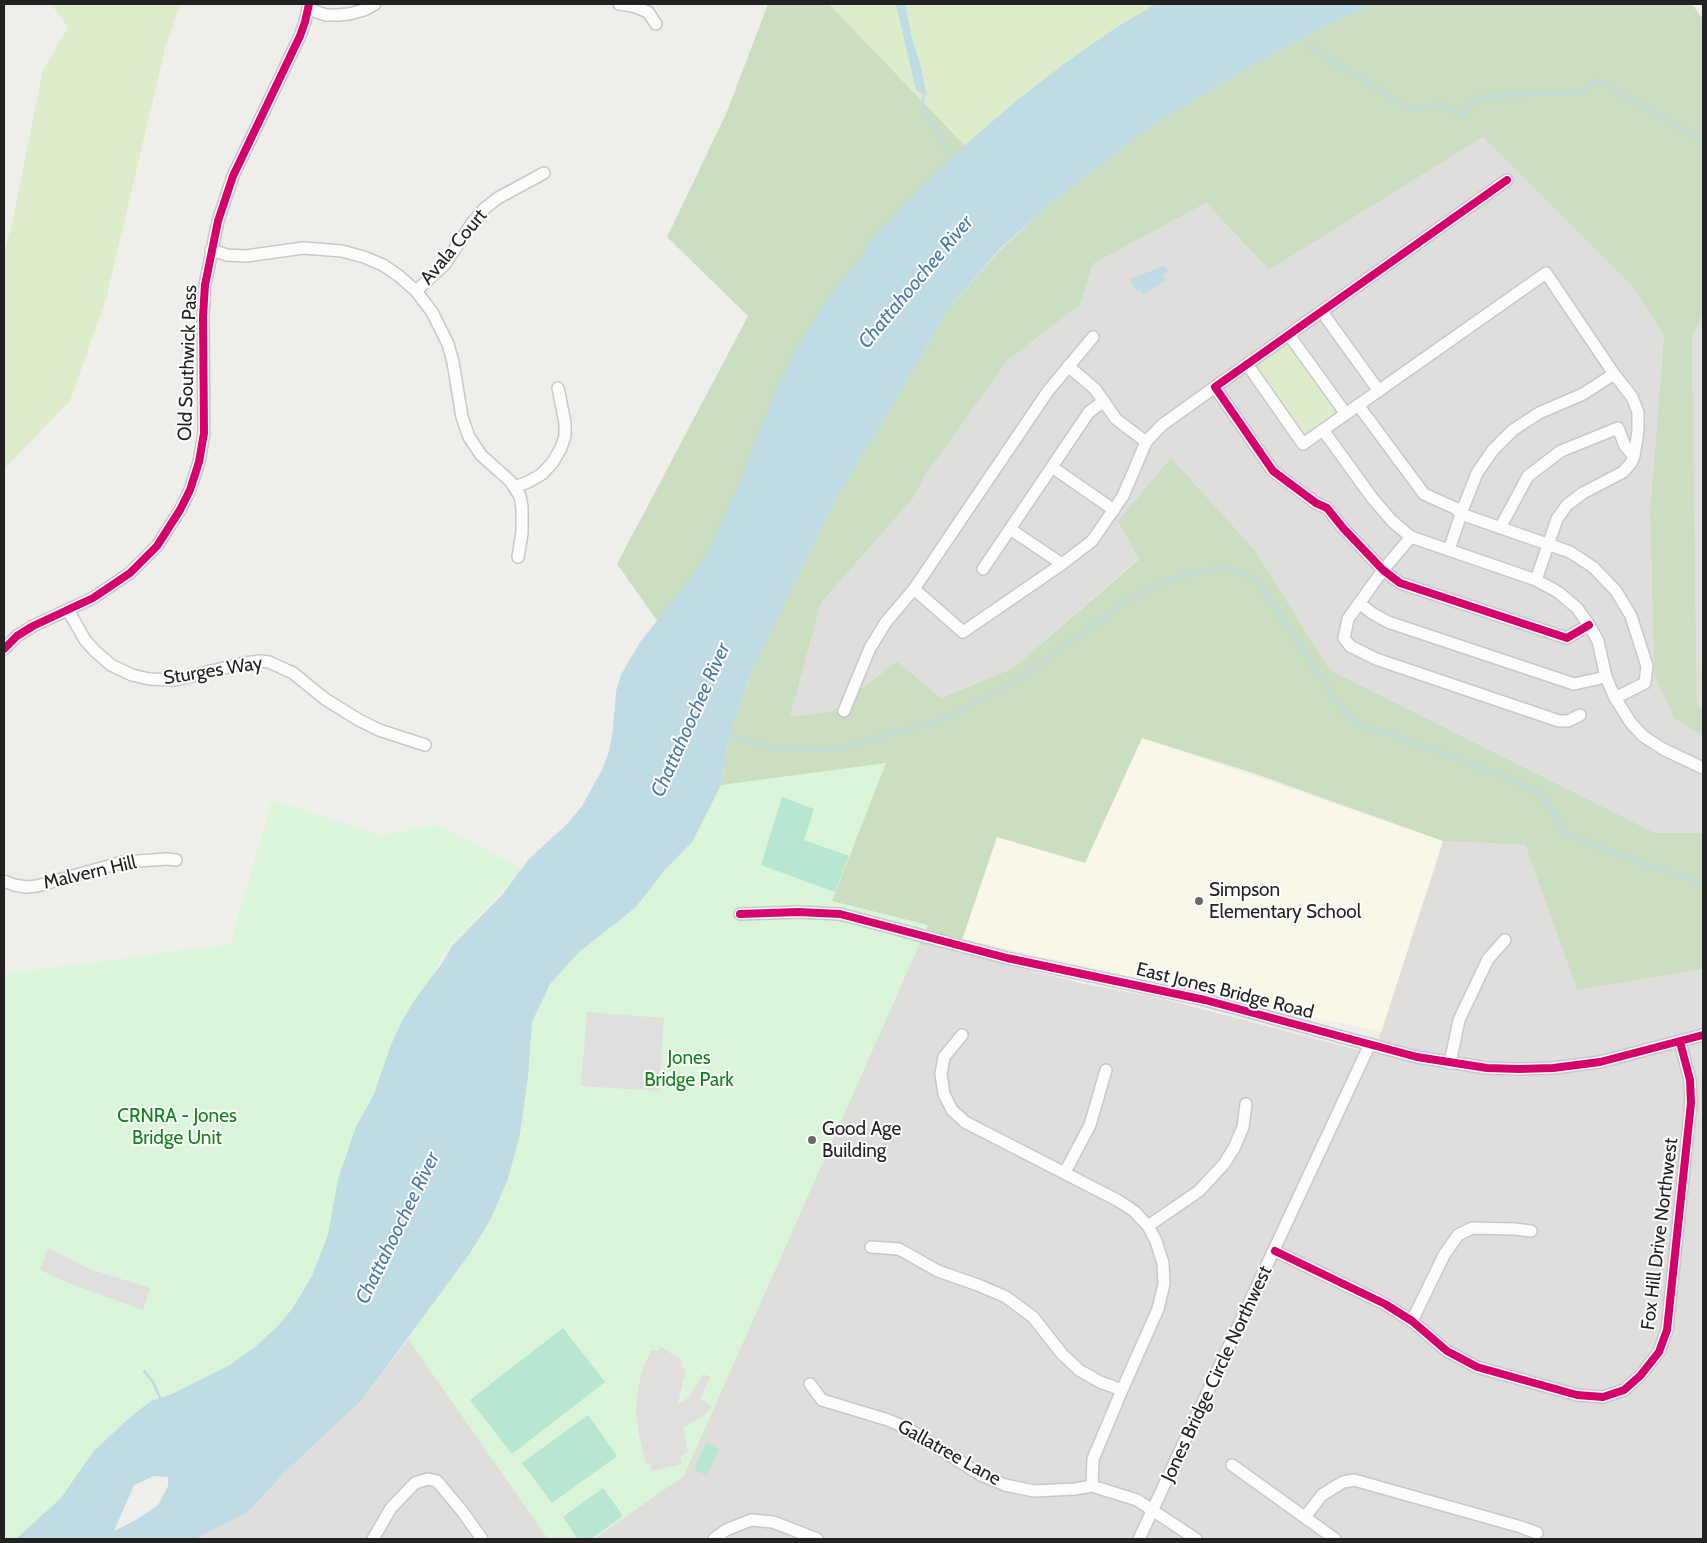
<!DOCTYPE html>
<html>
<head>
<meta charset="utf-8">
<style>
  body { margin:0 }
  #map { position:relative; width:1707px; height:1543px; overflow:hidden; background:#f0eeeb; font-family:Cabin,sans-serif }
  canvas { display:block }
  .frame { position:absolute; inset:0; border:5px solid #222; pointer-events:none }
</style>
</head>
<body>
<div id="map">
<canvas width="1707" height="1543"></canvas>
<div class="frame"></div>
</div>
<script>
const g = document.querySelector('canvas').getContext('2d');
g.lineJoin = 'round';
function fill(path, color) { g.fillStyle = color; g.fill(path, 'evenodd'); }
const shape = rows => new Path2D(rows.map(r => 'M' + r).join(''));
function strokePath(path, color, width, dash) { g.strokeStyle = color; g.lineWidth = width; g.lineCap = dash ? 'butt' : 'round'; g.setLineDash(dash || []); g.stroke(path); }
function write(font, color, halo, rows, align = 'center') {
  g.font = font + ' Cabin,sans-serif'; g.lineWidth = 4; g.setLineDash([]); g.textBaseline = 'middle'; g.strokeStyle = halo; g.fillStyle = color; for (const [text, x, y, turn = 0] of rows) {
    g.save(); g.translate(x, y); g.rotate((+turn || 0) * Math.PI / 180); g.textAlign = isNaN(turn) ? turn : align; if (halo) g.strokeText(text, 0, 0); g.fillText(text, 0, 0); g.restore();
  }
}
const residential = shape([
  [1483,137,1633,287,1664,336,1650,511,1654,674,1674,718,1703,736,1703,833,1655,833,1330,670,1257,553,1139,558,1013,668,941,698,897,661,833,711,790,717,821,603,914,497,926,474,1008,360,1080,305,1093,264,1206,203,1274,267],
  [1703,314,1703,709,1697,707,1692,337],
  [1443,841,1525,845,1577,990,1703,969,1703,1539,594,1539,684,1475,919,944,958,952,1084,984,1160,998,1374,1054],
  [408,1339,548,1539,195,1539,248,1512,284,1473,362,1400]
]);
const education = shape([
  [1142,738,1443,841,1381,1032,962,939,997,837,1085,863]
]);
const grass = shape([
  [51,4,180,4,165,49,106,299,70,401,4,469,4,255,14,214,43,70,68,27],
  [829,4,1170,4,972,153],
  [1282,344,1287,344,1293,347,1335,408,1333,417,1312,432,1304,433,1298,430,1256,371,1256,366,1259,360]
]);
const forest = shape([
  [768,4,829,4,972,153,680,653,617,564,748,316,667,237,726,114],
  [1372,4,1692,4,1701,17,1703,16,1703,314,1692,337,1697,706,1703,709,1703,736,1674,718,1654,674,1650,511,1664,336,1633,287,1483,137,1274,267,1269,269,1206,203,1093,264,1080,305,1008,360,926,474,914,497,821,603,790,717,833,711,897,661,941,698,1013,668,1139,559,1118,521,1171,458,1257,553,1330,670,1655,833,1703,833,1703,969,1577,990,1525,845,1443,841,1250,772,1142,738,1085,863,997,837,958,952,919,944,684,1476,594,1539,919,944,928,925,548,1539,408,1339,470,1253,721,785,729,736,754,666,837,497,891,408,949,308,1000,250,1056,199,1155,124,1249,67,1318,30],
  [854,845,835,892,733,868]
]);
const park = shape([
  [886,763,832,901,928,925,684,1476,594,1539,548,1539,408,1339,470,1253,491,1218,508,1179,520,1134,528,1076,532,1022,550,983,579,952,635,908,665,870,692,842,721,785],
  [272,800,381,835,438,825,528,872,516,876,442,955,335,1232,280,1336,32,1539,4,1539,4,974,230,944]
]);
const pitch = shape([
  [782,797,814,809,804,840,849,856,835,892,761,865],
  [563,1328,605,1382,512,1454,470,1400],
  [588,1415,617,1456,552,1503,522,1463],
  [706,1443,719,1449,707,1475,694,1470],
  [603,1488,623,1516,591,1539,578,1539,563,1517]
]);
const parking = shape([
  [587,1012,664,1018,659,1091,581,1086],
  [48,1248,89,1269,150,1288,143,1310,66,1282,40,1270],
  [661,1347,683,1361,681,1367,686,1370,680,1393,678,1405,690,1396,703,1374,710,1377,700,1399,712,1407,700,1418,683,1428,688,1452,680,1457,682,1464,652,1471,650,1463,646,1464,639,1435,636,1414,637,1393,642,1371,651,1350,658,1351]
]);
const water = shape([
  [896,4,905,4,912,39,919,60,927,96,916,90],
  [1156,4,1372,4,1318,30,1249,67,1155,124,1056,199,1000,249,949,308,891,408,837,497,754,666,729,736,721,785,692,842,665,870,635,908,579,952,550,984,532,1022,528,1076,520,1134,508,1179,491,1218,470,1253,362,1400,284,1473,248,1512,195,1539,16,1539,61,1498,93,1452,128,1419,151,1401,172,1394,230,1365,256,1346,276,1328,293,1308,312,1276,328,1235,338,1179,356,1127,374,1094,391,1045,402,1021,416,998,443,962,451,947,502,895,529,859,567,824,582,806,603,768,609,751,613,729,616,691,621,675,640,642,682,590,712,545,741,479,773,397,788,365,807,330,829,297,858,261,875,235,926,182,970,141,1016,101,1064,64,1114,29],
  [154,1476,168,1477,168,1486,158,1505,136,1520,114,1531,134,1485],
  [1164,266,1169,271,1163,275,1165,281,1143,295,1140,289,1136,291,1130,279]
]);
const stream = shape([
  [1299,37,1308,46,1410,109,1440,104,1463,114,1479,97,1582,92,1598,80,1703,141],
  [923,91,923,103,927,114,952,158],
  [727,735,767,747,804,750,835,749,928,724,948,717,1012,684,1124,603,1169,580,1191,573,1220,568,1238,572,1257,581,1270,599,1337,703,1349,716,1363,726,1391,734,1500,775,1541,793,1565,834,1652,867,1703,883],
  [144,1371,153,1382,160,1398]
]);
const minor = shape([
  [619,4,633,6,648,12,656,24],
  [308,9,326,15,338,15,349,14,364,10,375,4],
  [1507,180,1215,387,1273,471,1316,503,1327,508,1343,528,1383,570,1400,583,1567,638,1589,625],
  [211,250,227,255,246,256,303,248,342,251,364,257,383,265,399,276,416,291,432,312,448,344,453,362,462,417,469,437,481,455,510,481,520,496,522,507,522,533,518,557],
  [416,291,445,264,472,223,485,208,498,198,544,173],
  [1322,312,1379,391],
  [1289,335,1346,414],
  [1247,364,1303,444,1546,273,1614,374],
  [1068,366,1095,389,1116,419,1146,442],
  [1358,405,1424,494,1455,508,1461,514,1570,552,1593,567,1616,591,1631,616,1647,666,1645,683,1615,698],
  [1323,430,1373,499,1392,521,1411,537,1536,580,1558,592,1577,608,1589,625,1598,641,1606,677,1615,698,1631,723,1643,736,1663,749,1703,768],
  [1052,467,1114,510],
  [515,487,528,482,542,474,553,462,561,448,565,436,565,423,558,388],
  [1500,528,1528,476,1561,451,1618,428,1625,446,1634,456],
  [1010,529,1062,564],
  [1411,537,1383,570,1348,619,1344,638,1350,646,1376,659,1559,721,1568,721,1580,715],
  [1449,550,1462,511,1477,473,1493,450,1513,430,1539,413,1583,394,1614,374,1632,397,1638,412,1638,431,1634,456,1631,463,1623,472,1583,493,1567,505,1557,519,1536,580],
  [983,569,1089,412,1104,401],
  [914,589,963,632,1062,564,1092,541,1123,496,1146,442,1162,425,1215,387],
  [1359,603,1372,613,1388,622,1574,684,1606,677],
  [68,610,85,640,95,651,111,665,132,675,149,679,175,680,244,663,261,661,269,662,293,673,325,699,359,720,379,730,425,745],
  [4,649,17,636,33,626,93,598,130,573,157,546,180,510,190,490,199,462,204,433,203,316,205,285,218,221,233,176,300,36,305,22,309,4],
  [844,711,870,648,886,622,914,589,1048,391,1093,337],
  [4,881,14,885,26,887,37,886,123,862,167,859,176,860],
  [740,914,798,912,840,914,1007,958,1205,1000,1417,1057,1487,1068,1519,1069,1553,1068,1600,1062,1703,1035],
  [962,1035,944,1057,941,1074,944,1094,952,1110,965,1122,1117,1200,1134,1211,1148,1226,1156,1241,1163,1263,1164,1284,1158,1309,1122,1390,1093,1459,1092,1486],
  [1450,1063,1459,1020,1488,959,1505,940],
  [1065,1172,1090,1125,1106,1070],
  [1148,1226,1199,1191,1224,1164,1234,1148,1243,1127,1246,1104],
  [871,1247,899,1249,938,1271,978,1285,1006,1297,1033,1317,1062,1354,1079,1370,1100,1382,1122,1390],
  [1275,1251,1385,1304,1412,1321,1447,1351,1477,1367,1577,1395,1603,1397,1624,1390,1640,1376,1659,1352,1667,1330,1691,1103,1690,1080,1680,1042],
  [1412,1321,1444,1255,1458,1235,1472,1228,1514,1229,1531,1231],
  [810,1384,822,1400,888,1420,907,1428,981,1475,1005,1485,1034,1491,1075,1489,1092,1486,1137,1500,1196,1539],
  [1232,1465,1335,1539],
  [1305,1517,1322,1495,1343,1482,1354,1480,1521,1527,1537,1533],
  [373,1539,391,1508,415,1483,428,1479,437,1481,462,1511,482,1539],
  [714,1539,726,1530,751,1520,773,1522,817,1539],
  [1139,1539,1370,1044]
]);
const cycleway = shape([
  [1507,180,1215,387,1273,471,1316,503,1327,508,1343,528,1383,570,1400,583,1567,638,1589,625],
  [4,649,17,636,33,626,93,598,130,573,157,546,180,510,190,490,199,462,204,433,203,316,205,285,218,221,233,176,300,36,305,22,309,4],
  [740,914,798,912,840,914,1007,958,1205,1000,1417,1057,1487,1068,1519,1069,1553,1068,1600,1062,1703,1035],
  [1275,1251,1385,1304,1412,1321,1447,1351,1477,1367,1577,1395,1603,1397,1624,1390,1640,1376,1659,1352,1667,1330,1691,1103,1690,1080,1680,1042]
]);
const markers = [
  [1199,901,5,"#6a6968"],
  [812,1140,5,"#6a6968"]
];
const streetNames = [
  ["Avala Court",454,247,-50],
  ["Old Southwick Pass",188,363,-88],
  ["Sturges Way",213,671,-9],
  ["Malvern Hill",90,873,-13],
  ["East Jones Bridge Road",1225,991,14],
  ["Fox Hill Drive Northwest",1660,1234,-83],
  ["Jones Bridge Circle Northwest",1217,1374,-65],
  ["Gallatree Lane",949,1453,29]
];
const poiNames = [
  ["Simpson",1209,890],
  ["Elementary School",1209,912],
  ["Good Age",822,1129],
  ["Building",822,1151]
];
const parkNames = [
  ["Jones",689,1058],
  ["Bridge Park",689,1080],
  ["CRNRA - Jones",177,1116],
  ["Bridge Unit",177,1138]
];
const waterNames = [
  ["Chattahoochee River",916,282,-50],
  ["Chattahoochee River",691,720,-66],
  ["Chattahoochee River",398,1228,-64]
];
fill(residential, '#dfdedc');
fill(education, '#f8f7e8');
fill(grass, '#ddeccb');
fill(forest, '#cbdec1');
fill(park, '#daf5da');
fill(pitch, '#b7e6d2');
fill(parking, '#e0dfde');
fill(water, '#bfdbe3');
strokePath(stream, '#bfdbe3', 2.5);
strokePath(minor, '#c9c8c7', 14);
strokePath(minor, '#fdfcfc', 11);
strokePath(cycleway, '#d6006c', 8);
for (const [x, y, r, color] of markers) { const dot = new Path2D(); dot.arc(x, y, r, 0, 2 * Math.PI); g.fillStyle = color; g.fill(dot); strokePath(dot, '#fff', 2); }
write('19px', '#222', '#fff', streetNames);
write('19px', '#222', '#fff', poiNames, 'left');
write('19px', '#0c8416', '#fff', parkNames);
write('italic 20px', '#4a7aab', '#fff', waterNames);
</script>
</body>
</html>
